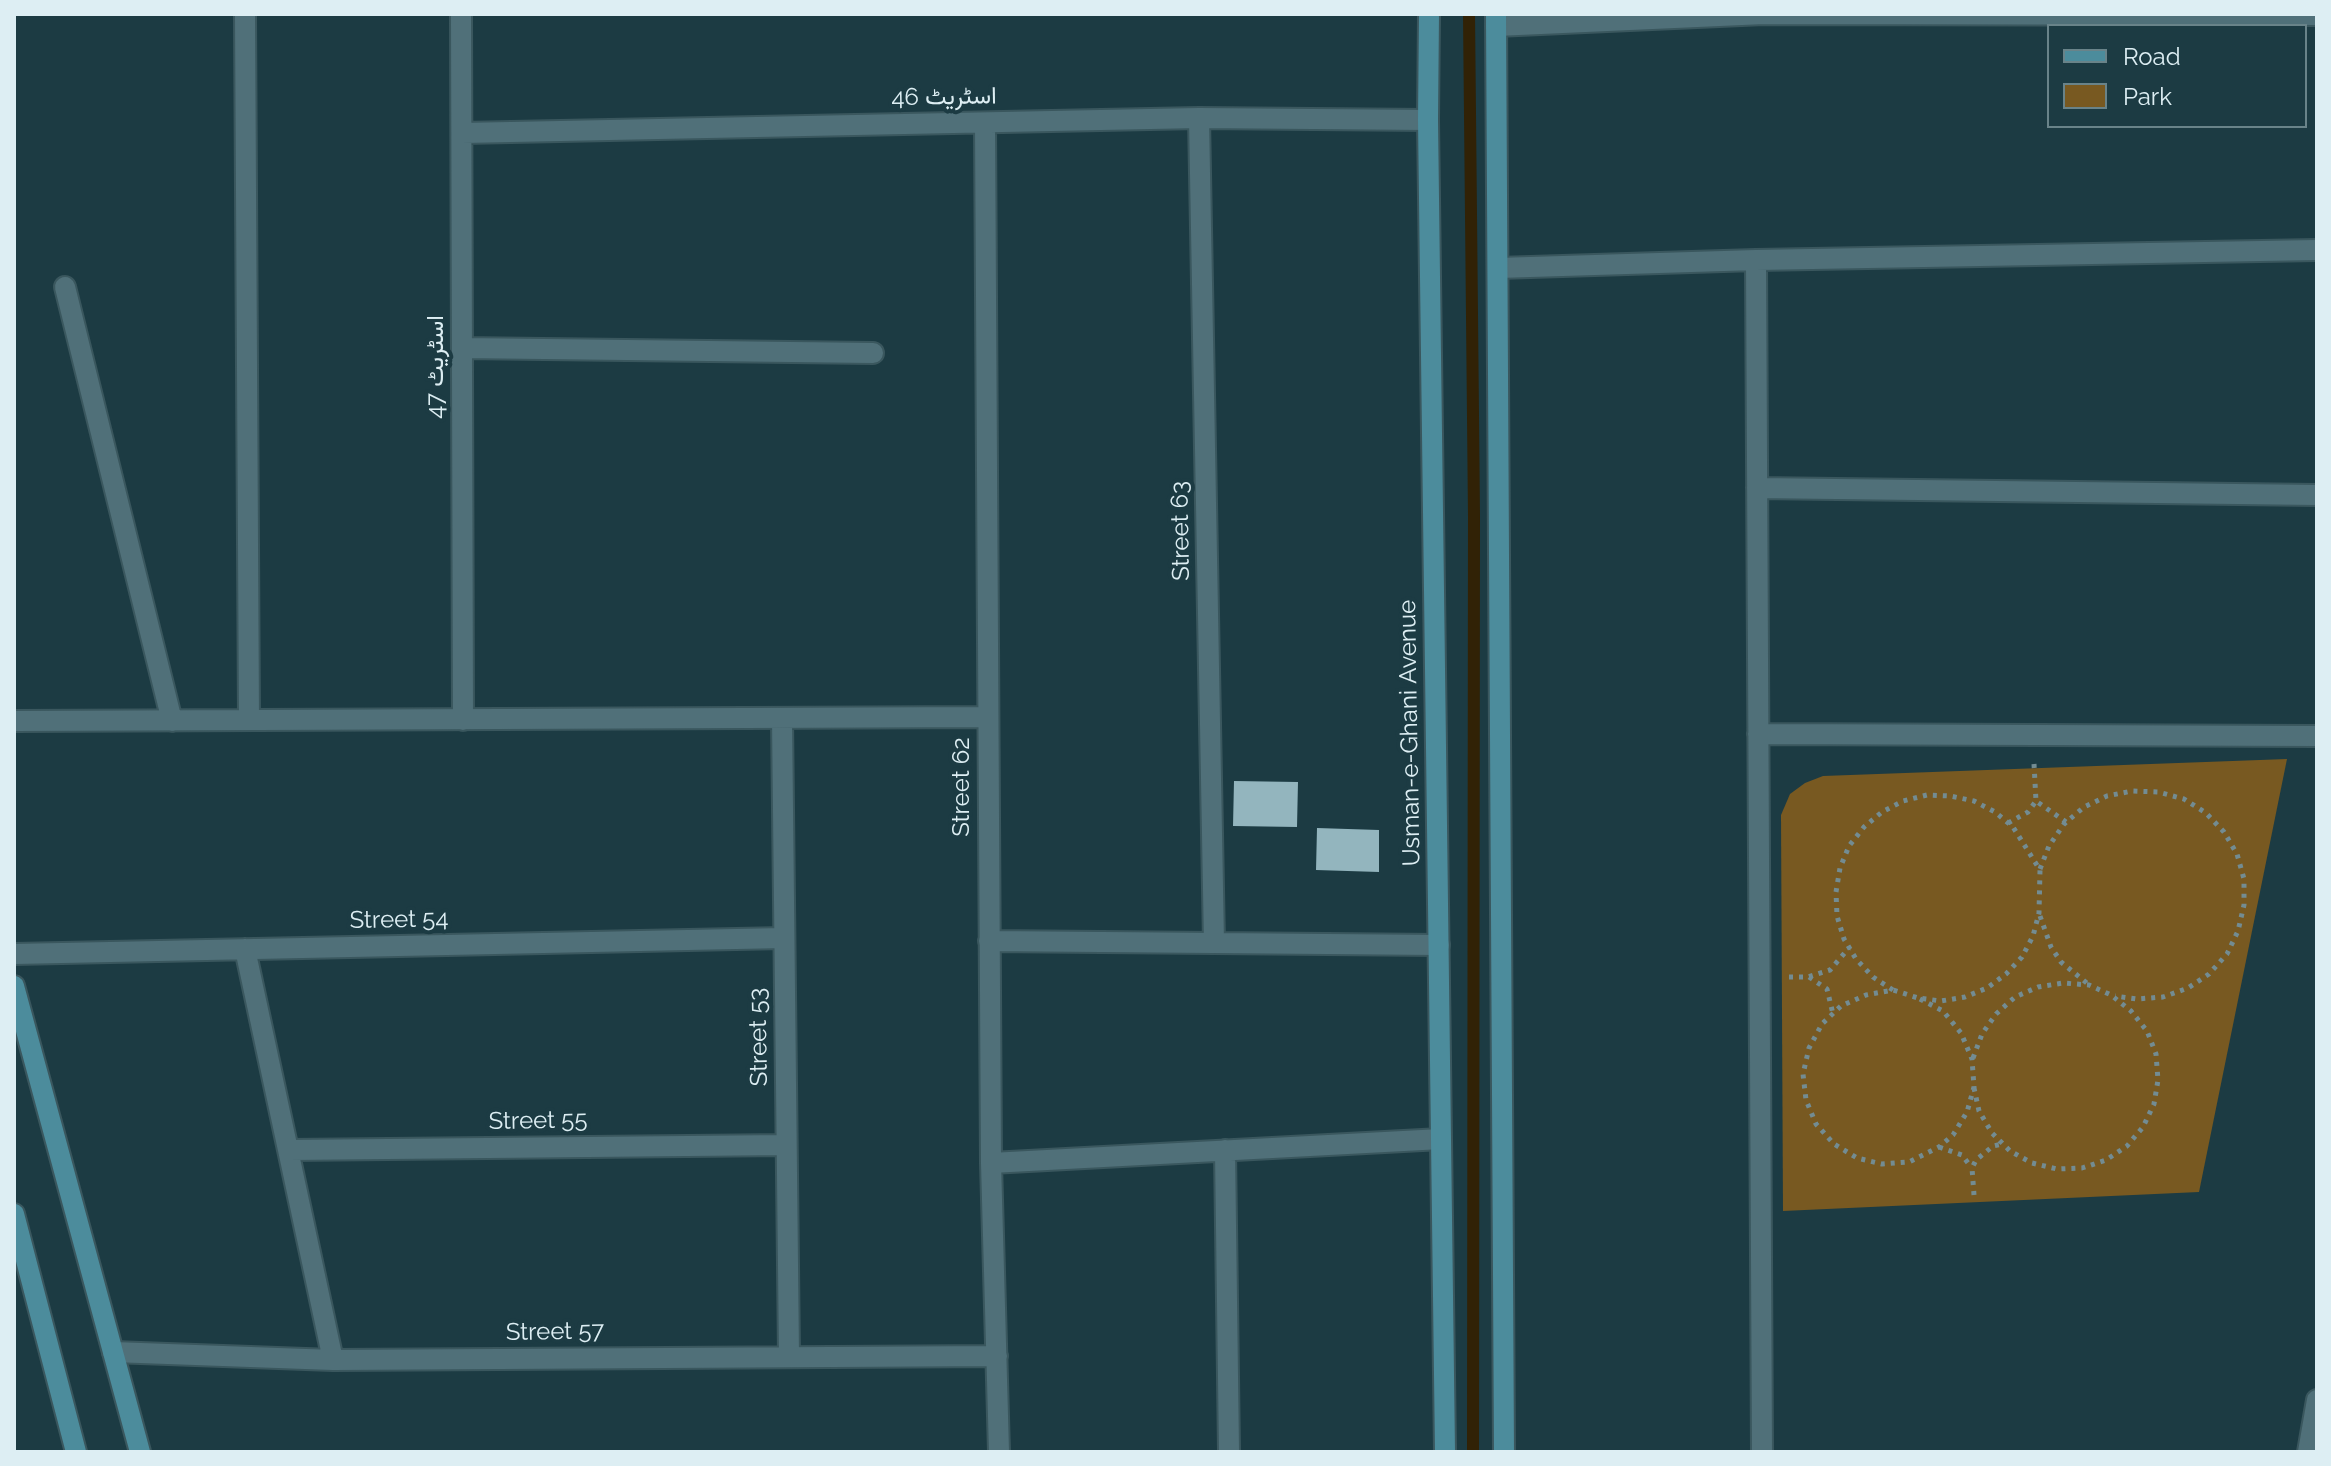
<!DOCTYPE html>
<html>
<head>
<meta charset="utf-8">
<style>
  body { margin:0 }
  #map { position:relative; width:2331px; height:1466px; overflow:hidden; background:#1c3b43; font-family:Raleway,sans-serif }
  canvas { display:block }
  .frame { position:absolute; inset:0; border:16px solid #ddeef3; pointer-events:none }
  .legend { position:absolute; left:2047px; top:24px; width:260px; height:104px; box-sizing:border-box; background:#1c3b43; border:2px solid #698389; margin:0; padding:10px 14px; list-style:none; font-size:24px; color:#ddeef3 }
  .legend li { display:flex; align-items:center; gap:16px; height:40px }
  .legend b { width:40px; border:2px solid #698389 }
</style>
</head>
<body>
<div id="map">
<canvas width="2331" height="1466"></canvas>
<div class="frame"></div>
<ul class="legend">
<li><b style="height:10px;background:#4c8c9c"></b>Road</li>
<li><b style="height:22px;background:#785921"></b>Park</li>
</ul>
</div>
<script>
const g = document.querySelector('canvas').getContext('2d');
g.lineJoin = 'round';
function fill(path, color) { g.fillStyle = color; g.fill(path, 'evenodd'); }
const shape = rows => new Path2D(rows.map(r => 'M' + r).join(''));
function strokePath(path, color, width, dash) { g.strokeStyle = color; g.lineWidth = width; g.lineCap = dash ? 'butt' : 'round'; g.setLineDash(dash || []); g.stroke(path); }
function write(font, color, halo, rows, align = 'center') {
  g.font = font + ' Raleway,Vazirmatn,sans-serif'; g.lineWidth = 8; g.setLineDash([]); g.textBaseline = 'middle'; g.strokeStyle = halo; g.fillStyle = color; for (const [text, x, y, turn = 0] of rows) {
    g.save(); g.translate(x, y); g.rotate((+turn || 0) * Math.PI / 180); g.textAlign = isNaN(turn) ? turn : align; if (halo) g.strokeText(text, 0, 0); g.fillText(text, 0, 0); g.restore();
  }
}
const green = shape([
  [2287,759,2199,1192,1783,1211,1781,815,1790,794,1805,783,1823,776]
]);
const stream = shape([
  [1469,14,1474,516,1473,1452]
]);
const building = shape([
  [1234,781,1298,782,1297,827,1233,826],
  [1317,828,1379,830,1379,872,1316,870]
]);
const path = shape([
  [2034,764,2036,801,2066,822],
  [2008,823,2028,812,2036,801],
  [2040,869,2049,846,2064,824,2084,807,2107,796,2132,791,2158,792,2184,799,2206,813,2224,832,2237,854,2244,879,2244,905,2238,931,2227,954,2209,974,2188,988,2163,997,2137,999,2115,996],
  [2040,916,2051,947,2061,962,2088,984],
  [1789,977,1808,977,1830,970,1849,948],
  [1809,977,1827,989,1833,1014],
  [1893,990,1873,977,1856,959,1844,939,1837,916,1836,892,1840,868,1849,846,1864,827,1882,812,1903,801,1927,795,1950,796,1974,801,1995,812,2013,827,2040,870,2039,913,2033,936,2022,957,2006,974,1987,988,1965,997,1941,1001,1918,998,1893,990,1866,995,1841,1006,1822,1024,1809,1048,1803,1074,1806,1100,1816,1124,1834,1144,1857,1158,1882,1164,1909,1162,1939,1147,1953,1135,1967,1112,1974,1087,1972,1059,1961,1033,1943,1011,1918,998],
  [1973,1058,1982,1034,1996,1014,2015,997,2038,987,2063,983,2089,985,2111,995,2131,1011,2147,1031,2156,1054,2158,1080,2154,1104,2143,1127,2127,1146,2106,1160,2082,1168,2057,1169,2032,1163,2010,1151,1992,1133,1979,1111,1974,1088],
  [1939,1147,1962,1155,1971,1167],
  [1974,1195,1972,1168,1976,1160,1993,1146,2002,1144]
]);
const street = shape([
  [245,14,249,720],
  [461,14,463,720],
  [1496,26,1764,14,2317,15],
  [1199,118,1214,943],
  [985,123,991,1163,999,1452],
  [462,133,1199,118,1428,120],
  [1756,260,1762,1452],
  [1498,268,1756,260,2317,250],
  [65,287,172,721],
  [462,348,873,353],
  [1757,488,2317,495],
  [782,718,789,1356],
  [14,721,988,717],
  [1758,734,2317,736],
  [989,941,1439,945],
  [245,949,333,1360],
  [14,954,784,938],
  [289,1150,786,1145],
  [1225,1150,1229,1452],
  [991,1163,1441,1139],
  [113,1352,333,1360,997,1356],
  [2308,1452,2317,1400]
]);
const secondary = shape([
  [1429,14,1428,120,1445,1452],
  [1496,14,1504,1452],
  [14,986,140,1452],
  [14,1214,76,1452]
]);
const streetNames = [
  ["اسٹریٹ 46",944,97,-1],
  ["اسٹریٹ 47",436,367,-90],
  ["Street 63",1181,531,-91],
  ["Usman-e-Ghani Avenue",1410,733,-91],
  ["Street 62",962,787,-90],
  ["Street 54",399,920,-1],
  ["Street 53",759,1037,-91],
  ["Street 55",538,1121,-1],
  ["Street 57",555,1332,-1]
];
fill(green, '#785921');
strokePath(stream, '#312206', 12);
fill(building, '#93b5be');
strokePath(street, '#3a575e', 24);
strokePath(secondary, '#3a575e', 24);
strokePath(path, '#738c92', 5, [4, 6]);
strokePath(street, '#507079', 20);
strokePath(secondary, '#4c8c9c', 20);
write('24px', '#ddeef3', '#1c3b43', streetNames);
</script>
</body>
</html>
